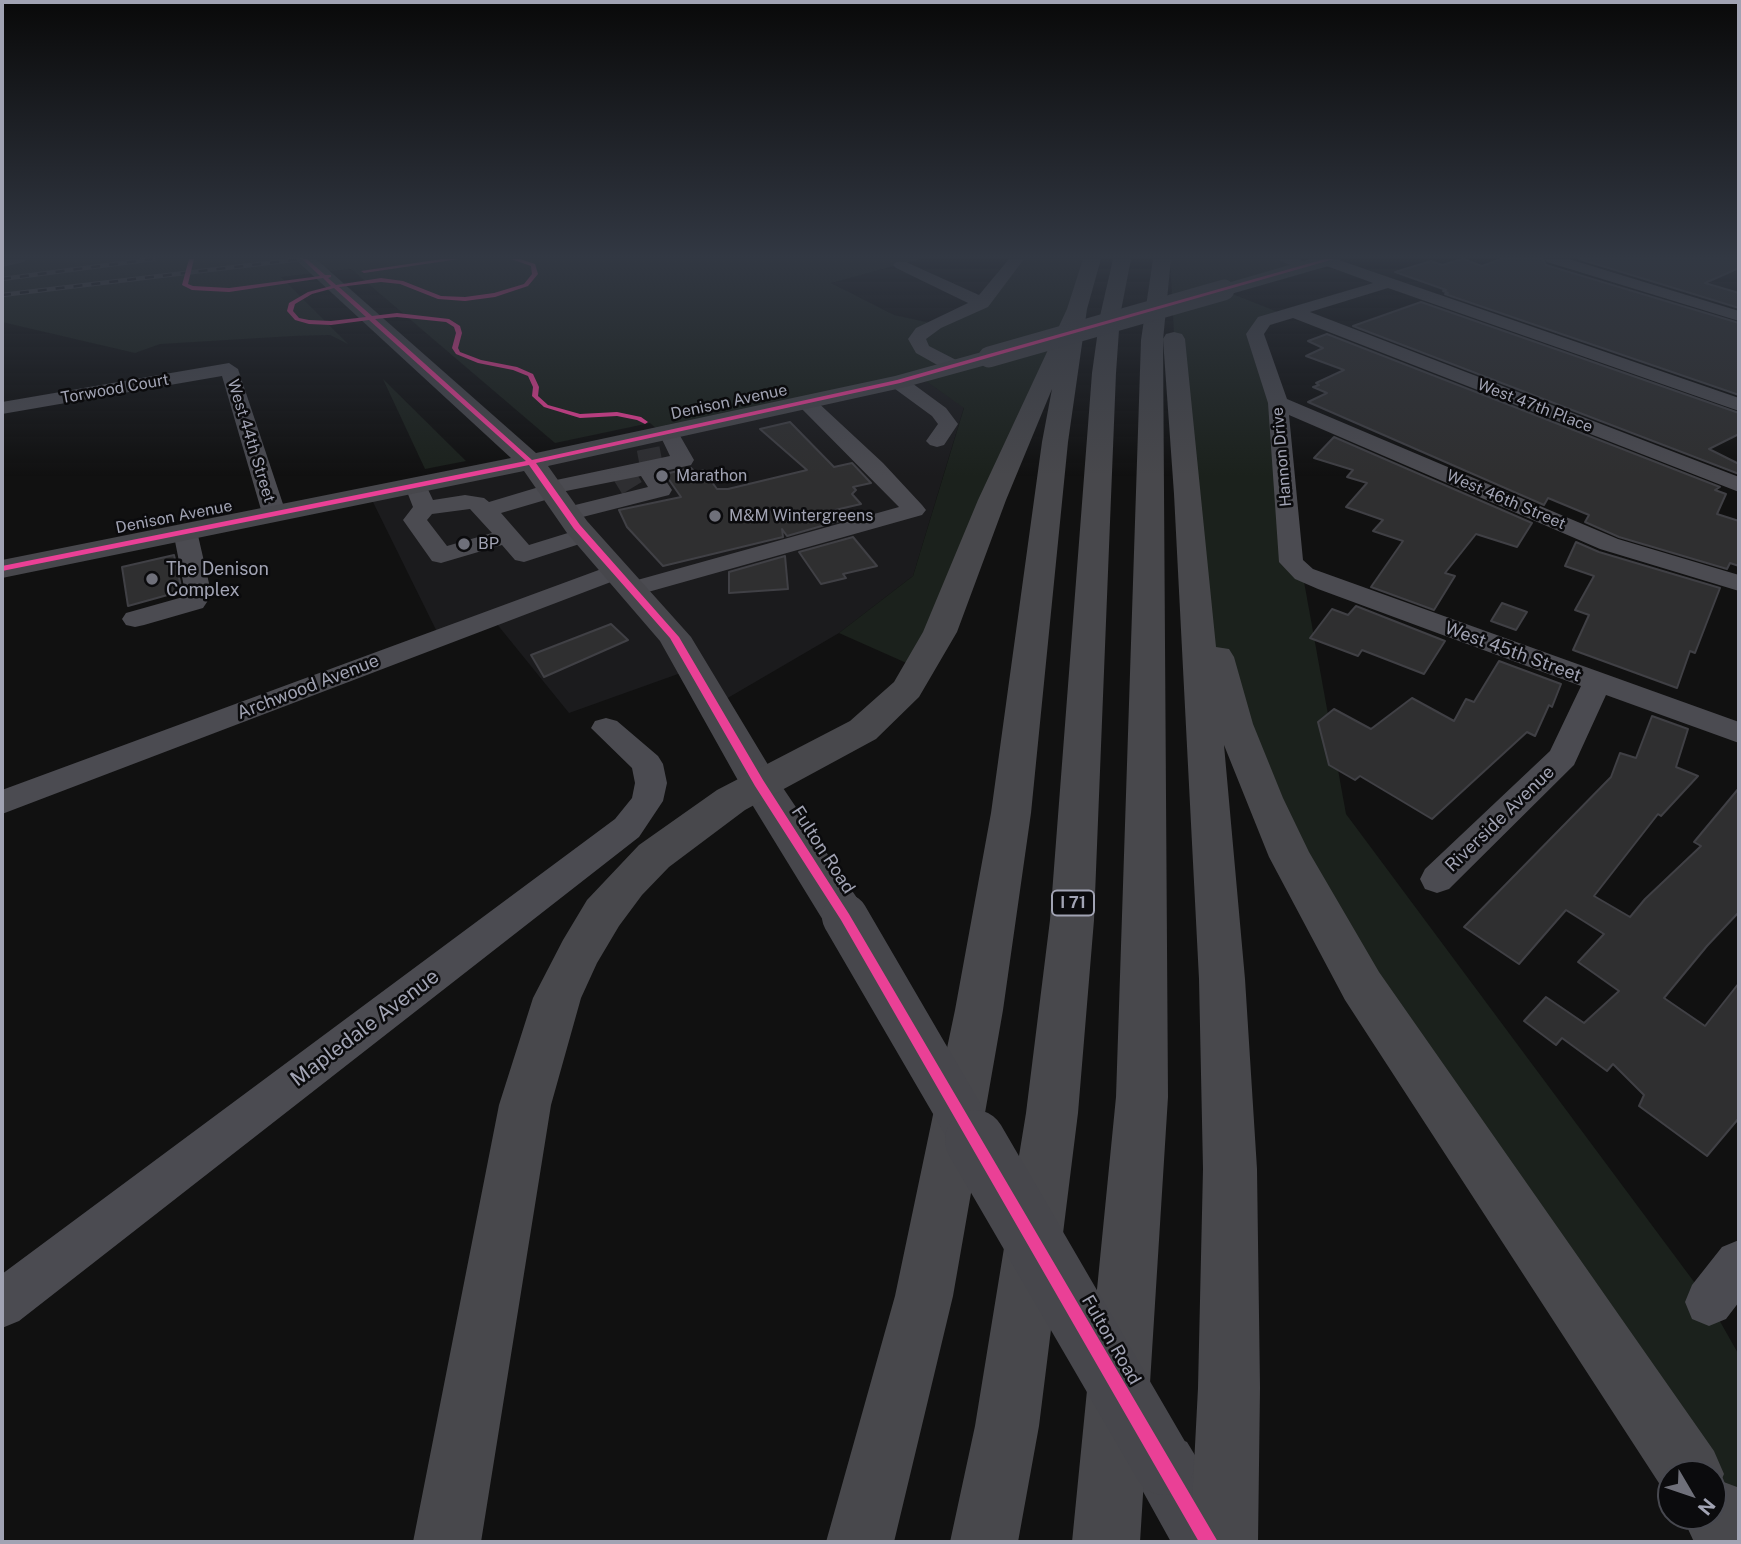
<!DOCTYPE html>
<html>
<head>
<meta charset="utf-8">
<style>
  body { margin:0 }
  #map { position:relative; width:1741px; height:1544px; overflow:hidden; background:#111; font-family:"Public Sans",sans-serif }
  canvas { display:block }
  .frame { position:absolute; inset:0; border:4px solid #a1a3b3; pointer-events:none }
  .north { position:absolute; left:1657px; top:1460px; width:70px; height:70px; box-sizing:border-box; background:#0b0b0d; border:2px solid #47484f; border-radius:50%; rotate:129deg; font-size:19px; font-weight:700; line-height:28px; text-align:center; color:#a1a3b3 }
  .north::after { content:''; display:block; margin:auto; width:24px; height:32px; background:#6f707a; clip-path:polygon(50% 0,100% 100%,50% 72%,0 100%) }
</style>
</head>
<body>
<div id="map">
<canvas width="1741" height="1544"></canvas>
<div class="frame"></div>
<div class="north">N</div>
</div>
<script>
const g = document.querySelector('canvas').getContext('2d');
g.lineJoin = 'round';
function fill(path, color) { g.fillStyle = color; g.fill(path, 'evenodd'); }
const shape = rows => new Path2D(rows.map(r => 'M' + r).join(''));
function strokePath(path, color, width, dash) { g.strokeStyle = color; g.lineWidth = width; g.lineCap = dash ? 'butt' : 'round'; g.setLineDash(dash || []); g.stroke(path); }
function write(font, color, halo, rows, align = 'center') {
  g.font = font + ' "Public Sans",sans-serif'; g.lineWidth = 5; g.setLineDash([]); g.textBaseline = 'middle'; g.strokeStyle = halo; g.fillStyle = color; for (const [text, x, y, turn = 0] of rows) {
    g.save(); g.translate(x, y); g.rotate((+turn || 0) * Math.PI / 180); g.textAlign = isNaN(turn) ? turn : align; if (halo) g.strokeText(text, 0, 0); g.fillText(text, 0, 0); g.restore();
  }
}
const built = shape([
  [920,377,964,407,913,576,839,633,714,706,692,669,569,713,492,618,440,638,369,494]
]);
const green = shape([
  [2,259,920,259,831,283,894,315,935,324,983,303,1017,259,1092,259,920,669,839,633,913,576,964,408,920,377,661,433,650,423,555,443,351,269,281,277,348,344,330,335,294,336,160,344,135,353,2,322],
  [1170,259,1283,259,1307,267,1225,291,1283,314,1258,327,1346,814,1709,1302,1739,1355,1739,1542,1732,1542,1713,1511,1713,1474,1362,986,1215,649,1175,353],
  [383,379,466,461,425,469]
]);
const building = shape([
  [1463,259,1482,266,1501,259,1543,259,1546,265,1739,323,1739,395,1445,294,1448,293,1443,291,1446,290,1395,272,1431,261,1442,265,1463,259],
  [1579,259,1739,259,1739,268,1705,283,1739,293,1739,308,1579,259],
  [1421,302,1739,413,1739,434,1709,449,1739,464,1739,474,1353,326,1421,302],
  [1327,334,1720,487,1715,490,1726,494,1717,514,1739,521,1739,566,1730,563,1727,569,1619,537,1585,522,1589,515,1548,498,1544,505,1308,402,1327,393,1313,387,1319,385,1316,383,1344,370,1306,356,1323,348,1308,341,1327,334],
  [790,422,834,467,852,463,871,483,853,487,856,490,852,494,861,504,831,511,839,521,787,536,782,529,783,537,663,566,627,527,619,510,681,497,665,474,691,468,695,472,703,470,717,489,728,489,807,470,760,429,790,422],
  [1334,437,1532,523,1517,547,1476,534,1445,573,1455,576,1434,610,1371,587,1403,541,1373,531,1383,520,1346,507,1367,483,1347,477,1353,470,1314,458,1334,437],
  [853,537,877,566,843,574,846,578,821,584,799,552,853,537],
  [1576,542,1599,552,1720,588,1695,653,1690,651,1677,688,1573,650,1589,615,1575,610,1594,576,1565,566,1576,542],
  [174,555,182,591,128,606,122,567,174,555],
  [785,556,788,589,729,593,729,572,785,556],
  [1502,603,1527,612,1516,630,1491,621,1502,603],
  [1356,606,1445,641,1424,674,1362,650,1358,656,1310,638,1332,609,1348,615,1356,606],
  [611,624,628,640,544,677,531,655,611,624],
  [1499,661,1561,684,1552,707,1549,705,1535,736,1527,732,1432,819,1360,776,1355,780,1329,765,1318,722,1334,709,1371,729,1412,698,1454,721,1466,699,1474,702,1499,661],
  [1652,716,1688,729,1676,767,1698,776,1661,816,1658,814,1594,896,1630,917,1645,899,1701,846,1694,842,1739,788,1739,912,1707,946,1664,998,1705,1026,1739,983,1739,1118,1707,1156,1639,1106,1644,1095,1613,1064,1607,1071,1562,1038,1556,1045,1524,1021,1546,997,1584,1023,1619,991,1578,962,1604,934,1566,910,1519,964,1464,927,1611,777,1620,753,1636,758,1652,716]
]);
const minorTunnel = shape([
  [639,462,665,457],
  [624,475,632,488]
]);
const minor = shape([
  [2,259,26,259,24,262,2,267,2,259],
  [1009,259,1024,259,988,307,941,328,926,339,929,346,962,363,964,367,962,371,948,371,916,353,908,339,916,328,968,303,896,268,893,265,896,262,906,262,979,295,1009,259],
  [1276,259,1299,259,1315,267,1307,272,1276,259],
  [1319,259,1336,259,1739,398,1739,411,1388,288,1310,312,1739,477,1739,492,1293,318,1270,325,1264,334,1287,399,1618,539,1739,575,1739,591,1600,549,1289,415,1303,560,1313,569,1739,722,1739,743,1606,695,1574,765,1449,889,1437,893,1425,889,1420,879,1425,869,1550,751,1581,686,1318,589,1295,579,1279,562,1268,403,1246,334,1258,317,1373,283,1321,264,1319,259],
  [1545,259,1569,259,1739,311,1739,321,1547,262,1545,259],
  [229,363,238,369,286,513,282,518,266,518,262,513,222,376,2,414,2,402,229,363],
  [898,376,905,378,946,408,958,424,944,445,937,447,930,445,926,441,938,424,932,416,891,386,888,382,898,376],
  [806,396,813,398,883,463,922,505,926,510,922,515,641,594,632,597,623,594,619,589,623,584,899,507,799,406,796,402,799,398,806,396],
  [668,425,675,427,694,460,691,465,660,472,672,490,669,495,567,521,559,519,555,514,559,509,648,487,641,476,561,492,559,496,501,513,529,545,584,528,592,530,596,535,592,540,524,562,515,560,502,545,441,563,432,561,403,520,413,507,404,484,407,479,423,479,433,500,465,495,484,498,489,502,539,487,542,483,670,456,658,431,661,427,668,425],
  [470,509,492,533,447,546,427,520,432,514,470,509],
  [185,524,193,526,197,531,211,592,207,602,203,608,144,625,135,627,126,625,122,619,126,613,183,597,185,592,173,531,177,526,185,524],
  [615,564,624,567,628,572,624,577,2,814,2,790,615,564],
  [606,718,617,721,658,756,663,764,667,783,663,801,639,837,19,1321,2,1328,2,1274,615,819,632,798,635,783,632,768,591,728,595,721,606,718],
  [1739,1240,1739,1302,1726,1319,1709,1326,1692,1319,1685,1302,1692,1285,1722,1247,1739,1240]
]);
const major = shape([
  [295,259,316,259,536,453,895,376,989,350,997,352,1000,357,997,362,906,387,548,466,587,521,691,637,773,773,861,904,867,917,861,930,845,935,829,930,745,793,660,641,567,533,524,471,2,578,2,560,511,458,295,259],
  [1310,259,1341,259,1339,263,1224,296,1217,294,1214,290,1217,286,1310,259],
  [1164,1432,1187,1442,1233,1518,1243,1542,1171,1542,1141,1488,1131,1465,1141,1442,1164,1432]
]);
const highway = shape([
  [1083,259,1101,259,1087,309,1068,442,1031,813,1003,1010,953,1296,894,1542,826,1542,895,1296,955,1010,991,813,1042,442,1052,389,1006,500,957,632,919,697,876,739,745,810,669,867,642,895,619,926,597,963,581,998,551,1105,481,1542,413,1542,499,1105,533,998,563,940,587,900,639,845,717,790,850,721,894,682,923,632,978,500,1067,309,1083,259],
  [1113,259,1131,259,1120,316,1116,373,1094,920,1078,1113,1039,1426,1018,1542,950,1542,975,1426,1026,1113,1050,920,1092,373,1100,316,1113,259],
  [1153,259,1171,259,1163,340,1168,1097,1140,1542,1072,1542,1116,1097,1141,340,1153,259],
  [1174,332,1182,334,1185,339,1216,647,1229,649,1234,657,1253,724,1283,798,1309,852,1379,972,1714,1451,1724,1474,1721,1481,1737,1487,1739,1491,1739,1542,1694,1542,1682,1516,1713,1516,1713,1474,1671,1474,1671,1498,1668,1497,1345,1000,1269,857,1224,745,1245,979,1257,1169,1260,1388,1258,1542,1190,1542,1198,1388,1203,1169,1199,979,1174,494,1163,339,1166,334,1174,332]
]);
const rail = shape([
  [2,279,153,259],
  [2,295,301,259]
]);
const majorBridgeFar2 = shape([
  [989,357,1224,290]
]);
const majorBridgeFar1 = shape([
  [845,917,976,1142]
]);
const majorBridge = shape([
  [975,1140,1164,1465]
]);
const cycleway = shape([
  [189,259,194,259,188,284,193,286,229,288,320,276,302,259,307,259,325,275,331,275,331,277,328,278,336,285,381,278,403,281,441,296,465,297,494,293,524,284,532,274,531,266,511,259,520,259,535,264,538,274,528,286,495,297,465,301,438,299,400,284,381,282,339,287,372,316,397,313,449,319,460,326,462,333,458,348,460,352,481,360,517,367,533,374,539,387,538,396,548,405,580,414,617,412,641,417,648,422,645,424,637,420,617,416,580,418,544,407,532,396,533,387,528,376,513,370,478,363,456,354,452,348,456,333,454,327,446,322,397,317,375,319,532,460,897,380,1325,259,1334,259,900,383,536,463,580,525,679,637,763,780,849,914,1218,1542,1199,1542,841,920,755,786,670,638,574,529,529,465,2,571,2,566,526,461,369,320,331,325,309,324,295,320,287,311,289,303,308,292,331,286,323,278,229,292,192,290,182,285,189,259],
  [334,288,366,317,331,321,309,320,299,318,293,311,295,304,312,294,334,288],
  [442,259,459,259,364,273,361,271,442,259]
]);
const markers = [
  [662,476,7,"#6f707a"],
  [715,516,7,"#6f707a"],
  [464,544,7,"#6f707a"],
  [152,579,7,"#6f707a"]
];
const farStreetnames = [
  ["Torwood Court",115,389,-10],
  ["Denison Avenue",729,402,-12],
  ["West 47th Place",1535,406,21],
  ["West 44th Street",251,441,73],
  ["Hannon Drive",1282,457,-95],
  ["West 46th Street",1506,500,23],
  ["Denison Avenue",174,517,-11]
];
const farPoinames = [
  ["Marathon",676,476],
  ["M&M Wintergreens",729,516],
  ["BP",478,544]
];
const shields = [
  [1073,903,42]
];
const shieldNames = [
  ["I 71",1073,903]
];
const poiNames = [
  ["The Denison",166,569],
  ["Complex",166,590]
];
const streetNames = [
  ["West 45th Street",1513,652,20],
  ["Archwood Avenue",308,687,-21],
  ["Riverside Avenue",1500,819,-44],
  ["Fulton Road",823,850,57],
  ["Fulton Road",1111,1340,60]
];
const nearStreetnames = [
  ["Mapledale Avenue",365,1028,-37]
];
fill(built, '#1b1b1d');
fill(green, '#1b211c');
fill(building, '#2f2f30');
strokePath(building, '#404045', 2);
strokePath(minorTunnel, '#2e2e31', 23, [23, 11]);
fill(minor, '#4b4b51');
fill(major, '#47474c');
fill(highway, '#48484c');
strokePath(rail, '#46464a', 4.5);
strokePath(rail, '#0b0b0d', 2.5, [9]);
strokePath(majorBridgeFar2, '#47474c', 21);
strokePath(majorBridgeFar1, '#47474c', 46);
strokePath(majorBridge, '#47474c', 60);
fill(cycleway, '#ea4096');
const sky = g.createLinearGradient(0, 0, 0, 476);
sky.addColorStop(0, '#090909');
sky.addColorStop(0.54, '#323843');
sky.addColorStop(1, '#32384300');
g.fillStyle = sky;
g.fillRect(0, 0, 1741, 476);
for (const [x, y, r, color] of markers) { const dot = new Path2D(); dot.arc(x, y, r, 0, 2 * Math.PI); g.fillStyle = color; g.fill(dot); strokePath(dot, '#0b0b0d', 2.5); }
write('16px', '#a1a3b3', '#0b0b0d', farStreetnames);
write('16px', '#a1a3b3', '#0b0b0d', farPoinames, 'left');
for (const [x, y, w] of shields) { const box = new Path2D(); box.roundRect(x - w / 2, y - 12.5, w, 25, 5); g.fillStyle = '#0b0b0d'; g.fill(box); strokePath(box, '#a1a3b3', 2); }
write('bold 16px', '#a1a3b3', null, shieldNames);
write('18px', '#a1a3b3', '#0b0b0d', poiNames, 'left');
write('18px', '#a1a3b3', '#0b0b0d', streetNames);
write('21px', '#a1a3b3', '#0b0b0d', nearStreetnames);
</script>
</body>
</html>
